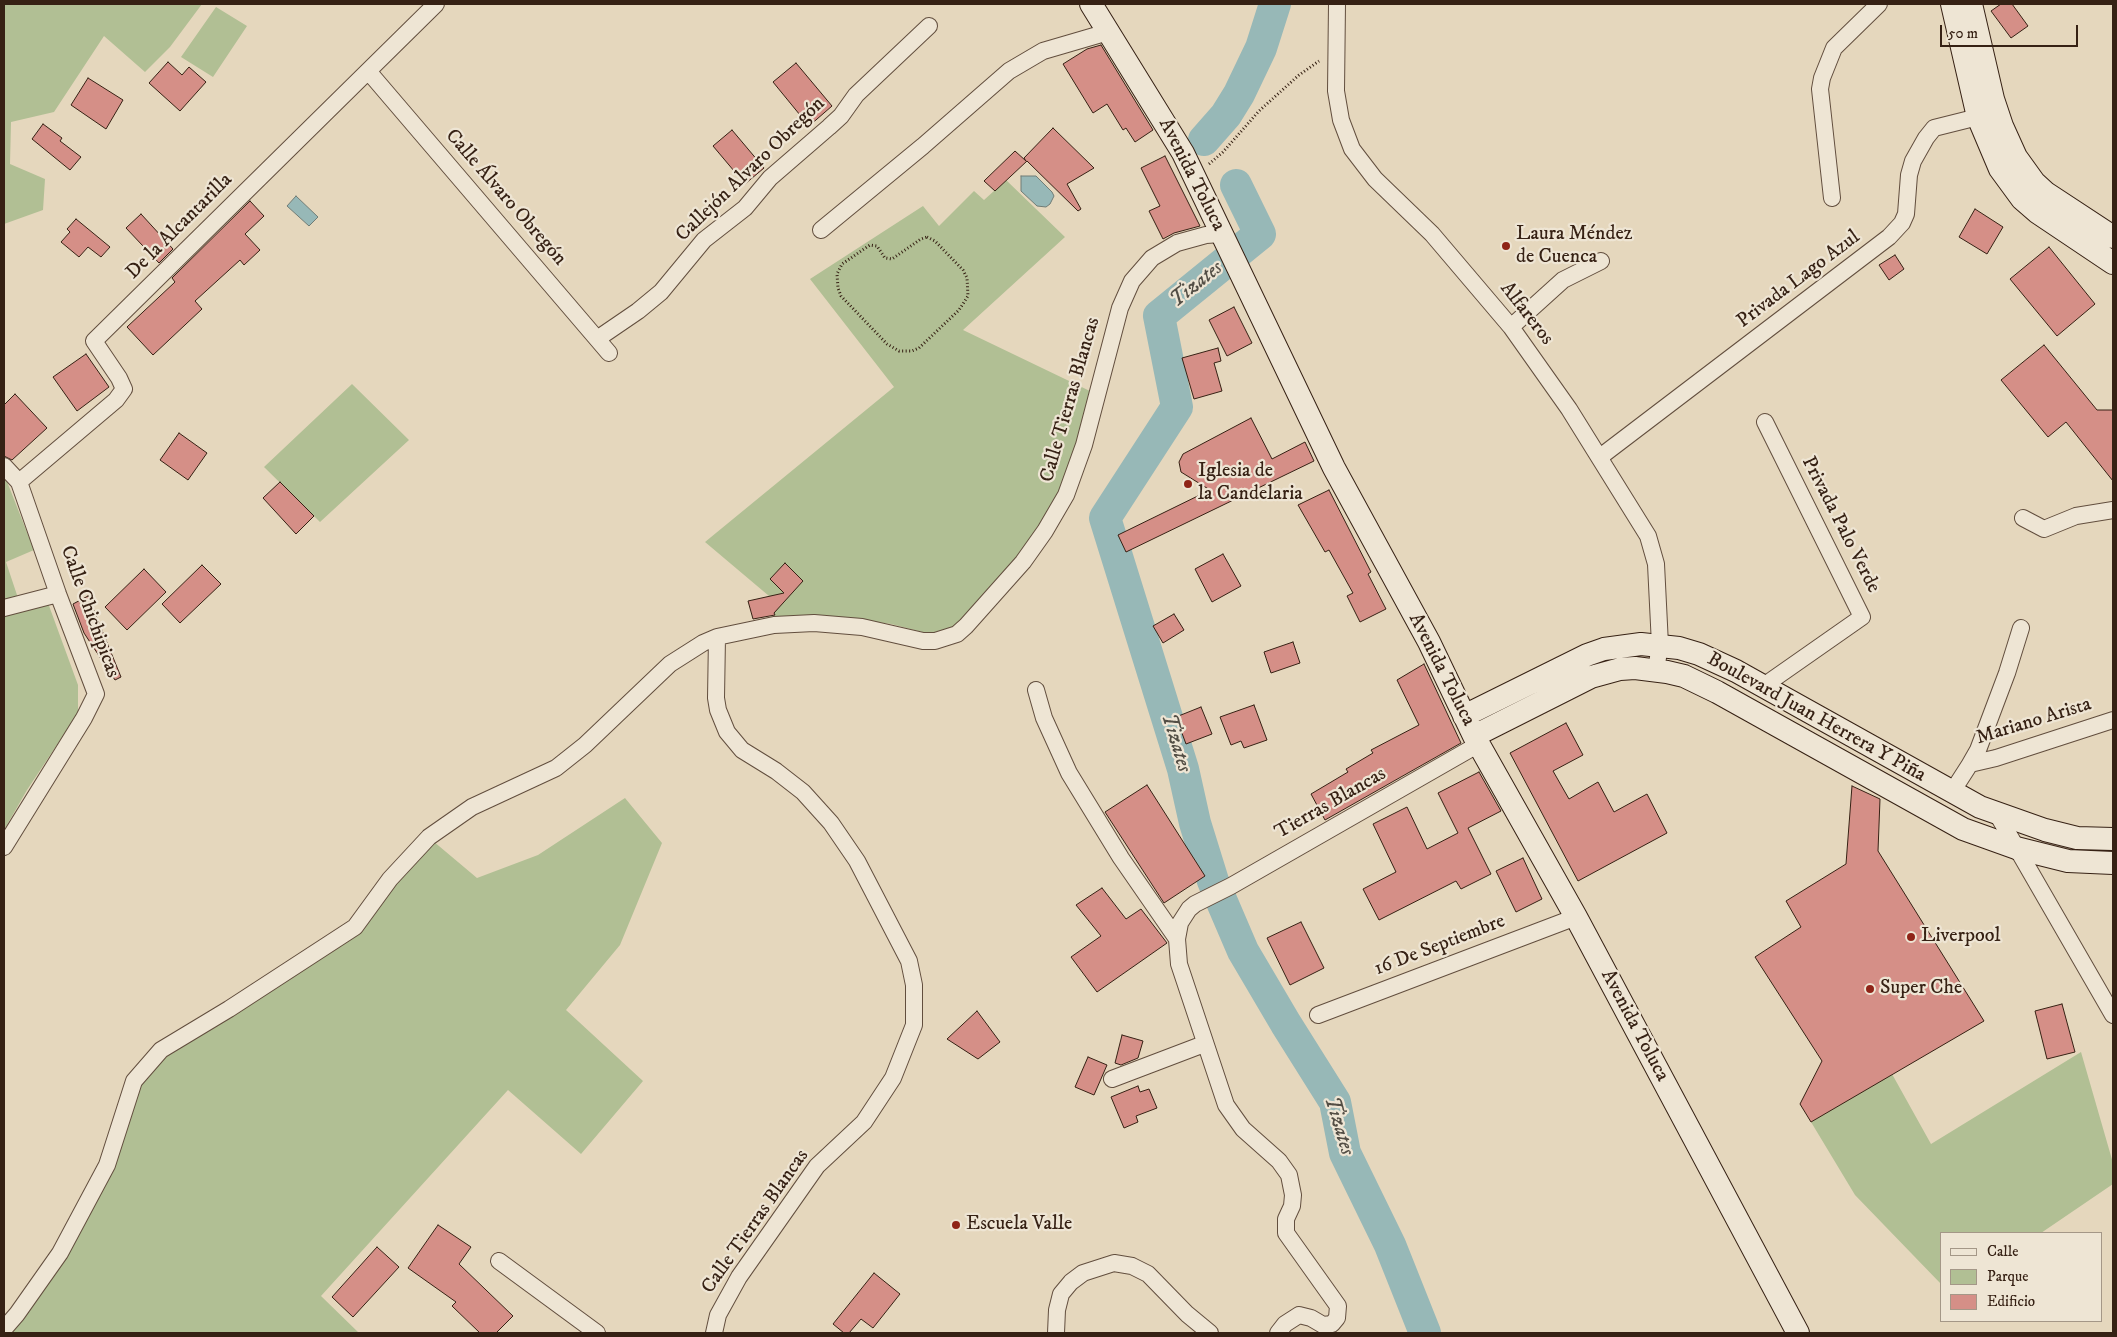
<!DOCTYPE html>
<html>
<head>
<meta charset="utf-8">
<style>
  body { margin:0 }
  #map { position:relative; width:2117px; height:1337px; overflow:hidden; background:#e5d7bd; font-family:"IM FELL DW Pica",serif }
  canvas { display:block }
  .frame { position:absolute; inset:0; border:5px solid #362114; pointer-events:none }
  .legend { position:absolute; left:1940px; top:1232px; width:162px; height:90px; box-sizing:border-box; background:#eee5d4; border:1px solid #a49787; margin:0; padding:6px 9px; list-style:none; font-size:15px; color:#362114 }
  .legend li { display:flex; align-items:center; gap:10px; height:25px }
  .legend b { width:25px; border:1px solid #a49787 }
  .scale { position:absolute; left:1940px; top:25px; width:138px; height:22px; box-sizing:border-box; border:2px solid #362114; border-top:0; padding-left:6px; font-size:15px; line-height:18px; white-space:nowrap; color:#362114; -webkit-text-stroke:4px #eee5d4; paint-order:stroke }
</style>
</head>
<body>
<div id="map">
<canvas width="2117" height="1337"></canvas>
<div class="frame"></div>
<ul class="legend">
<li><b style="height:6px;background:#eee5d4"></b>Calle</li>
<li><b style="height:14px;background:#b1bf94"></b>Parque</li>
<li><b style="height:14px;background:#d58f87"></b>Edificio</li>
</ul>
<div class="scale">50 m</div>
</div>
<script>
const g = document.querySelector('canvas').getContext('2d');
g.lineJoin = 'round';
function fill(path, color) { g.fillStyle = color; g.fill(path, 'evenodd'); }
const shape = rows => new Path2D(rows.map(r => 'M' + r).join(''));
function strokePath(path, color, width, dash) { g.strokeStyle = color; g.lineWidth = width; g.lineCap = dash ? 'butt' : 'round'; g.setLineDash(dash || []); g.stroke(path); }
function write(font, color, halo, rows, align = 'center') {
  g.font = font + ' "IM FELL DW Pica",serif'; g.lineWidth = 4.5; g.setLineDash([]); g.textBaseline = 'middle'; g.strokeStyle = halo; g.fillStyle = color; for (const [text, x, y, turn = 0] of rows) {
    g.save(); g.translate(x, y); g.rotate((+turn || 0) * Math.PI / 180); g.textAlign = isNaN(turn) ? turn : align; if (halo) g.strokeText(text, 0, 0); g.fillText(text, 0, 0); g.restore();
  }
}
const green = shape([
  [4,4,202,4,170,47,145,72,104,36,54,112,11,122,10,164,45,179,43,210,4,224],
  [216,7,247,26,213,77,181,57],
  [1006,180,1065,237,963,330,1092,392,1061,492,1019,558,955,627,936,633,926,633,891,624,841,617,775,618,769,596,705,542,894,387,810,279,923,206,939,226,974,191,984,200],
  [352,384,409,440,320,522,264,467],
  [6,479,34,550,6,562,19,601,4,605,4,481],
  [48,603,78,685,78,713,27,790,4,830,4,615],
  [625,798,662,843,620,945,566,1010,643,1081,581,1154,508,1090,321,1296,359,1333,7,1333,42,1289,138,1084,165,1054,359,931,394,882,433,841,477,878,538,855],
  [2081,1052,2113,1163,2113,1184,2041,1233,1941,1233,1941,1284,1855,1195,1811,1122,1892,1074,1931,1144]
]);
const water = shape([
  [1021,176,1036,176,1052,192,1054,196,1050,204,1046,207,1037,206,1021,191,1021,176],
  [296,196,318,217,309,226,287,206,296,196]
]);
const river = shape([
  [1204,140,1226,115,1239,94,1261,48,1275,4],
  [1236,185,1260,234,1159,316,1177,407,1105,518,1183,769,1195,823,1213,881,1243,951,1286,1024,1335,1102,1345,1153,1390,1245,1425,1333]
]);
const building = shape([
  [2001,4,2012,4,2028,26,2011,38,1991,11,2001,4],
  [1101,45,1153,130,1135,142,1126,128,1123,130,1107,104,1093,113,1063,64,1087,49,1101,45],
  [168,62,182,75,189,67,206,82,180,111,149,83,168,62],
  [796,63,832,106,809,126,773,82,796,63],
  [88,78,123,100,106,129,71,105,88,78],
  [43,124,62,138,60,141,81,157,70,170,32,139,43,124],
  [1053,128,1094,168,1067,184,1081,209,1078,211,1027,161,995,191,984,181,1015,151,1026,161,1024,158,1053,128],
  [732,130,764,168,745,184,713,146,732,130],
  [1165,156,1200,226,1174,233,1163,239,1149,211,1160,206,1141,168,1165,156],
  [250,201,264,216,245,234,260,250,244,265,240,260,195,301,202,309,153,355,127,327,175,282,172,278,250,201],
  [1975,209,2003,227,1987,254,1959,237,1975,209],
  [141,214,173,249,159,263,126,228,141,214],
  [76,219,110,247,101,257,88,247,79,257,61,242,70,232,67,229,76,219],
  [2049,247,2095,304,2057,336,2010,279,2049,247],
  [1895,255,1904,269,1889,280,1879,265,1895,255],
  [1234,307,1252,343,1227,356,1209,320,1234,307],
  [2044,345,2097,410,2113,410,2113,481,2066,422,2048,437,2001,380,2044,345],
  [1218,348,1221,361,1214,363,1222,391,1194,399,1182,358,1218,348],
  [86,354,109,387,77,411,53,377,86,354],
  [15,394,47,428,12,460,4,456,4,405,15,394],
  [1251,418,1272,459,1305,442,1314,461,1126,552,1118,535,1210,490,1181,472,1179,462,1183,454,1251,418],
  [179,433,207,453,188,480,160,460,179,433],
  [280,482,314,516,296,534,263,498,280,482],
  [1329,490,1371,572,1368,574,1386,609,1360,622,1347,596,1353,593,1329,550,1325,552,1298,505,1329,490],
  [1223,554,1241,586,1212,602,1195,569,1223,554],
  [785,563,803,581,774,613,775,615,753,619,748,601,784,593,770,579,785,563],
  [202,565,221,584,180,623,162,604,202,565],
  [144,569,166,592,127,630,105,607,144,569],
  [88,596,121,677,115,680,84,633,73,604,88,596],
  [1174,614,1184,630,1163,643,1153,626,1174,614],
  [1293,642,1300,663,1271,673,1264,652,1293,642],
  [1424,664,1461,743,1325,820,1311,794,1348,772,1346,769,1373,753,1371,750,1419,725,1397,680,1424,664],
  [1254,705,1267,740,1244,748,1241,741,1231,745,1220,717,1254,705],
  [1201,707,1212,734,1186,744,1176,717,1201,707],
  [1566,723,1583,755,1553,771,1569,799,1598,782,1614,812,1647,794,1667,833,1578,881,1510,753,1566,723],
  [1479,772,1501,811,1468,828,1491,874,1461,889,1456,881,1379,920,1363,889,1396,872,1373,824,1407,807,1427,849,1458,833,1438,793,1479,772],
  [1147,785,1205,876,1164,903,1105,812,1147,785],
  [1852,786,1880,799,1878,851,1984,1021,1811,1122,1800,1104,1822,1061,1755,957,1801,927,1786,901,1846,864,1852,786],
  [1523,858,1542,899,1516,912,1496,871,1523,858],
  [1102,888,1126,919,1141,909,1167,943,1097,992,1071,957,1101,936,1076,905,1102,888],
  [1301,922,1324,968,1290,985,1267,938,1301,922],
  [2062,1004,2075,1052,2047,1059,2035,1011,2062,1004],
  [977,1011,1000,1042,978,1059,947,1039,977,1011],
  [1122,1035,1143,1041,1138,1058,1121,1065,1115,1063,1122,1035],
  [1088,1057,1107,1065,1094,1095,1075,1087,1088,1057],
  [1138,1086,1140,1092,1149,1089,1157,1108,1136,1116,1138,1122,1124,1128,1111,1097,1138,1086],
  [438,1225,471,1247,459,1264,513,1316,496,1333,480,1333,452,1306,456,1302,408,1268,438,1225],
  [377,1247,399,1267,353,1317,332,1297,377,1247],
  [874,1273,900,1294,873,1328,861,1319,849,1333,844,1333,833,1324,874,1273]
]);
const path = shape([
  [1209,164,1223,152,1259,111,1299,75,1319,61],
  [927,237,935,241,963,270,967,278,968,296,959,310,919,348,912,351,899,351,887,344,841,296,838,288,837,274,842,264,870,245,877,246,885,258,892,259,921,239,927,237]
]);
const street = shape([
  [1337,4,1336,91,1341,120,1352,149,1375,179,1432,234,1511,327,1569,409,1648,536,1656,564,1660,645,1656,670],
  [368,71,609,353],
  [1832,198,1820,89,1822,78,1834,48,1879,4],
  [821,230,923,146,1009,71,1043,51,1108,32],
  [1511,327,1563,280,1601,261],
  [597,339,638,311,661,292,704,240,745,208,770,178,829,127,841,116,856,95,929,26],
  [1600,457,1889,237,1902,223,1906,214,1909,175,1913,161,1926,138,1934,128,1978,117],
  [4,466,19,482,58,594,96,694,84,718,4,847],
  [19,482,116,400,124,389,119,378,94,341,436,4],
  [2023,518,2044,529,2076,516,2113,510],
  [4,608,58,594],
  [1762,687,1862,617,1765,422],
  [1036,690,1044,718,1069,773,1121,858,1177,939],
  [1970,764,1978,750,2007,673,2021,628],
  [1952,792,1970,764,1996,758,2113,720],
  [1997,814,2113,1015],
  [1318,1015,1576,917],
  [1112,1079,1204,1044],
  [499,1261,597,1333],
  [4,1329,17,1314,60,1253,107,1165,134,1081,161,1050,229,1009,355,927,390,879,429,837,472,807,556,768,585,745,670,664,703,643,717,637],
  [714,1333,718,1315,739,1277,817,1166,864,1122,893,1078,914,1025,914,985,909,961,857,861,831,823,803,792,776,771,742,750,727,732,718,710,716,698,717,637,774,625,814,623,862,627,923,641,935,641,957,634,966,626,1023,562,1045,531,1066,495,1084,445,1120,308,1132,281,1152,258,1177,243,1206,235,1221,234],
  [1056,1333,1057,1310,1061,1294,1071,1282,1083,1273,1114,1263,1132,1266,1148,1274,1187,1314,1210,1333],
  [1278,1333,1285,1324,1299,1315,1311,1318,1323,1325,1332,1324,1337,1318,1338,1306,1286,1233,1286,1219,1292,1206,1293,1195,1289,1175,1279,1161,1243,1129,1226,1105,1179,964,1177,939,1180,923,1189,909,1195,904,1231,886,1479,744]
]);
const secondary = shape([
  [1091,4,1183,153,1334,468,1429,642,1474,736,1576,917,1798,1333],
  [1952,4,1978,117,2000,169,2022,199,2037,212,2113,263],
  [1971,4,1993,99,2002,126,2016,157,2034,182,2046,193,2113,237],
  [1464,716,1587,655,1604,649,1641,644,1679,648,1699,654,1736,671,1980,807,2045,830,2077,838,2113,839],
  [1474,736,1591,677,1620,669,1635,668,1667,672,1684,676,1717,692,1963,829,2016,848,2068,861,2113,863]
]);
const markers = [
  [1506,246,5,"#8f2418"],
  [1188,484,5,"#8f2418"],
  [1911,937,5,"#8f2418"],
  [1870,989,5,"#8f2418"],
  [956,1225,5,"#8f2418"]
];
const streetNames = [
  ["Callejón Alvaro Obregón",751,170,-44],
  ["Avenida Toluca",1191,175,63],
  ["Calle Álvaro Obregón",505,198,49],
  ["De la Alcantarilla",180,227,-45],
  ["Privada Lago Azul",1799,280,-37],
  ["Alfareros",1526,314,52],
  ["Calle Tierras Blancas",1071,400,-74],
  ["Privada Palo Verde",1840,525,63],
  ["Calle Chichipicas",89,612,70],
  ["Avenida Toluca",1441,670,63],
  ["Boulevard Juan Herrera Y Piña",1816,718,29],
  ["Mariano Arista",2034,722,-17],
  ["Tierras Blancas",1331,804,-30],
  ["16 De Septiembre",1440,946,-21],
  ["Avenida Toluca",1634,1026,62],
  ["Calle Tierras Blancas",756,1222,-55]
];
const poiNames = [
  ["Laura Méndez",1516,235],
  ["de Cuenca",1516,258],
  ["Iglesia de",1198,472],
  ["la Candelaria",1198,495],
  ["Liverpool",1921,937],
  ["Super Che",1880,989],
  ["Escuela Valle",966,1225]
];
const waterNames = [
  ["Tizates",1197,285,-39],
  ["Tizates",1175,743,73],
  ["Tizates",1338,1126,73]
];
fill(green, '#b1bf94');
fill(water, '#97b8b7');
strokePath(water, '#707c76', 1);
strokePath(river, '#97b8b7', 32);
fill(building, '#d58f87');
strokePath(building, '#362114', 1);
strokePath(street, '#624e3e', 18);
strokePath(secondary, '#362114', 24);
strokePath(path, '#362114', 3, [1, 2.5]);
strokePath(street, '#eee5d4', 16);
strokePath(secondary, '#eee5d4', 22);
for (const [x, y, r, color] of markers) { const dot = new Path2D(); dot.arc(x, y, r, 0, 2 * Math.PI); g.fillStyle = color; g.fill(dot); strokePath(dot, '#eee5d4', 2); }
write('20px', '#362114', '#eee5d4', streetNames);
write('20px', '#362114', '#eee5d4', poiNames, 'left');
write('italic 21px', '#534e45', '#eee5d4', waterNames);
</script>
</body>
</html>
